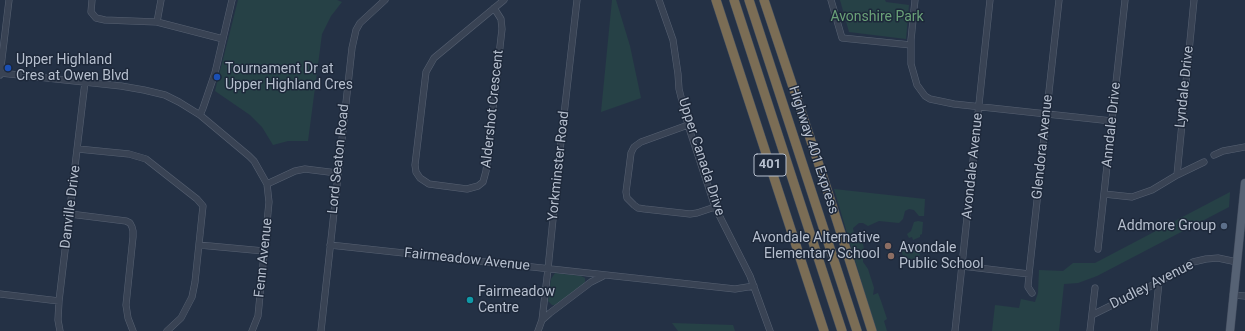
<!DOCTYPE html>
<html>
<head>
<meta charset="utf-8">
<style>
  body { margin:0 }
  canvas { display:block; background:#243145 }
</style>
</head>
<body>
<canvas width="1245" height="331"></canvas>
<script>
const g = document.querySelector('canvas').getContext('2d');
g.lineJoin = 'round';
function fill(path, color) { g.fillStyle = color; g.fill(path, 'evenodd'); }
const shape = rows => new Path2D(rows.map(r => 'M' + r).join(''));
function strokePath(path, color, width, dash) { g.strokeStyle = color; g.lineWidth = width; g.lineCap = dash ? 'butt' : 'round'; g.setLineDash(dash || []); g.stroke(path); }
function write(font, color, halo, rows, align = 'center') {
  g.font = font + ' Roboto,sans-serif'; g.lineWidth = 3; g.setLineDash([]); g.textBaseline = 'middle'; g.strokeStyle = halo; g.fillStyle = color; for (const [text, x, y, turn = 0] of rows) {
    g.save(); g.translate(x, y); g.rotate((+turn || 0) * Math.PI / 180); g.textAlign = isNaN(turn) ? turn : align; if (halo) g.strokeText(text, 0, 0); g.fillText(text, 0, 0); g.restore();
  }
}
const green = shape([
  [238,0,337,0,342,2,331,16,322,34,308,141,288,141,273,145,262,127,250,115,215,91],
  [612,0,616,0,630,46,641,98,601,112],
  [840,0,885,0,886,2,909,5,906,39,849,32],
  [834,189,925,199,924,216,919,216,914,210,909,209,905,211,903,219,899,223,879,221,868,226,863,223,859,223,853,228,854,235,863,244,864,249,863,255,863,262,868,269,874,288,873,295,878,293,881,301,887,319,884,321,887,331,876,331],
  [1230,192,1229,207,1097,276,1078,283,1064,284,1059,331,992,331,995,305,1019,308,1021,299,1035,302,1038,293,1039,270,1063,271,1073,263,1095,263],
  [918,221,923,222,922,234,920,235,920,237,913,240,912,237,909,238,907,234,911,231,914,222],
  [918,244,920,250,919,263,914,259,904,259,901,250],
  [555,273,581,276,585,278,585,282,582,286,555,305,552,305,548,301,551,279],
  [672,323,733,325,735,331,678,331]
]);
const minor = shape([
  [92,0,91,12,96,18,105,20,157,22,223,39],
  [659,0,673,40,678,74,679,89,688,125,715,207,750,276,770,331],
  [831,0,842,38,911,45],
  [915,0,911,40,911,64,917,85,925,96,930,99,954,104,1112,121],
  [494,8,501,19,502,29,486,171,483,182,478,186,467,189,429,184,420,178,416,172,415,165,426,72,434,58,504,0],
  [157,22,161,0],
  [0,73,121,86,144,90,165,95,179,102,200,115,249,156,254,161,267,184,269,202,258,316,252,331],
  [0,75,9,0],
  [200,115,203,108,215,73,232,0],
  [688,125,641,142,634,147,631,153,629,169,626,192,627,198,634,205,638,208,645,209,690,214,697,213,715,207],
  [78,149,129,154,146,159,197,199,203,206,195,282,192,297,181,318,167,331],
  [1214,155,1223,151,1245,147],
  [1177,175,1194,0],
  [267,184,295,171,305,169,337,173],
  [1104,194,1132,197,1152,190,1177,175,1204,162],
  [70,214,126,221,130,223,132,227,133,231,133,237,126,305,128,318,133,331],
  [199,245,264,251],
  [330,245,735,289,754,286],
  [1098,249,1125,0],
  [962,266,1029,274],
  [1032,293,1028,287,1029,274,1059,0],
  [0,294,59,301],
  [1233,295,1245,296],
  [1092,315,1159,282,1193,262,1206,259,1218,258,1237,262],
  [542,320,550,313,591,282,603,276],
  [60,331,58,320,59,301,85,82],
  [321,331,352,48,356,30,360,23,385,0],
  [538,331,542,320,548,269,559,159,577,0],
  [955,331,990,0],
  [1090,331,1095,288],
  [1154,331,1159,282]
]);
const major = shape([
  [1230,331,1245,183]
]);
const highway = shape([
  [716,0,824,331],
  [734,0,842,331],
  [749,0,857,331],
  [764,0,824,180,872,331]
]);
const markers = [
  [8,68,4,"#1a4fb4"],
  [217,77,4,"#1a4fb4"],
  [1224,226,4,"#5c6f8a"],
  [888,246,4,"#8d6e63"],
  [891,256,4,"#8d6e63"],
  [470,300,4,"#0f9aa8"]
];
const shields = [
  [770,165,32]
];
const shieldNames = [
  ["401",770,165]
];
const parkNames = [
  ["Avonshire Park",877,17]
];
const poiNames = [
  ["Upper Highland",16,60],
  ["Cres at Owen Blvd",16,76],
  ["Tournament Dr at",225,69],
  ["Upper Highland Cres",225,85],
  ["Addmore Group",1216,226,"right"],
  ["Avondale Alternative",880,238,"right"],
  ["Elementary School",880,254,"right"],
  ["Avondale",899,248],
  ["Public School",899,264],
  ["Fairmeadow",478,292],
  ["Centre",478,308]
];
const streetNames = [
  ["Lyndale Drive",1185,87,-84],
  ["Aldershot Crescent",493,109,-84],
  ["Anndale Drive",1112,125,-84],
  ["Glendora Avenue",1043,147,-84],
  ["Highway 401 Express",813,150,72],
  ["Upper Canada Drive",701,157,72],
  ["Lord Seaton Road",339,159,-84],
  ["Yorkminster Road",559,166,-84],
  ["Avondale Avenue",973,166,-84],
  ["Danville Drive",71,207,-83],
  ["Fenn Avenue",264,258,-84],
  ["Fairmeadow Avenue",467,260,6],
  ["Dudley Avenue",1152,285,-27]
];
fill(green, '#264146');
strokePath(minor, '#576172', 7);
strokePath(major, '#424c5e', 9);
strokePath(highway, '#434e5f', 10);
strokePath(minor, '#394354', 6);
strokePath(major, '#566274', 8);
strokePath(highway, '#7b6d55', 9);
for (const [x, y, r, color] of markers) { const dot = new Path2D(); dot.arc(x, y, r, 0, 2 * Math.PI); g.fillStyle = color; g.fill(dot); strokePath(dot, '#1d283a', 1.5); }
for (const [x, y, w] of shields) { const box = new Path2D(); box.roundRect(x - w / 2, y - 11, w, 22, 3); g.fillStyle = '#1d283a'; g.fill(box); strokePath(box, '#b6bfce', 1); }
write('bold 13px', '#b6bfce', null, shieldNames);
write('14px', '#6aa178', '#1d283a', parkNames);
write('14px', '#b6bfce', '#1d283a', poiNames, 'left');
write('14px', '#b6bfce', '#1d283a', streetNames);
</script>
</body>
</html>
